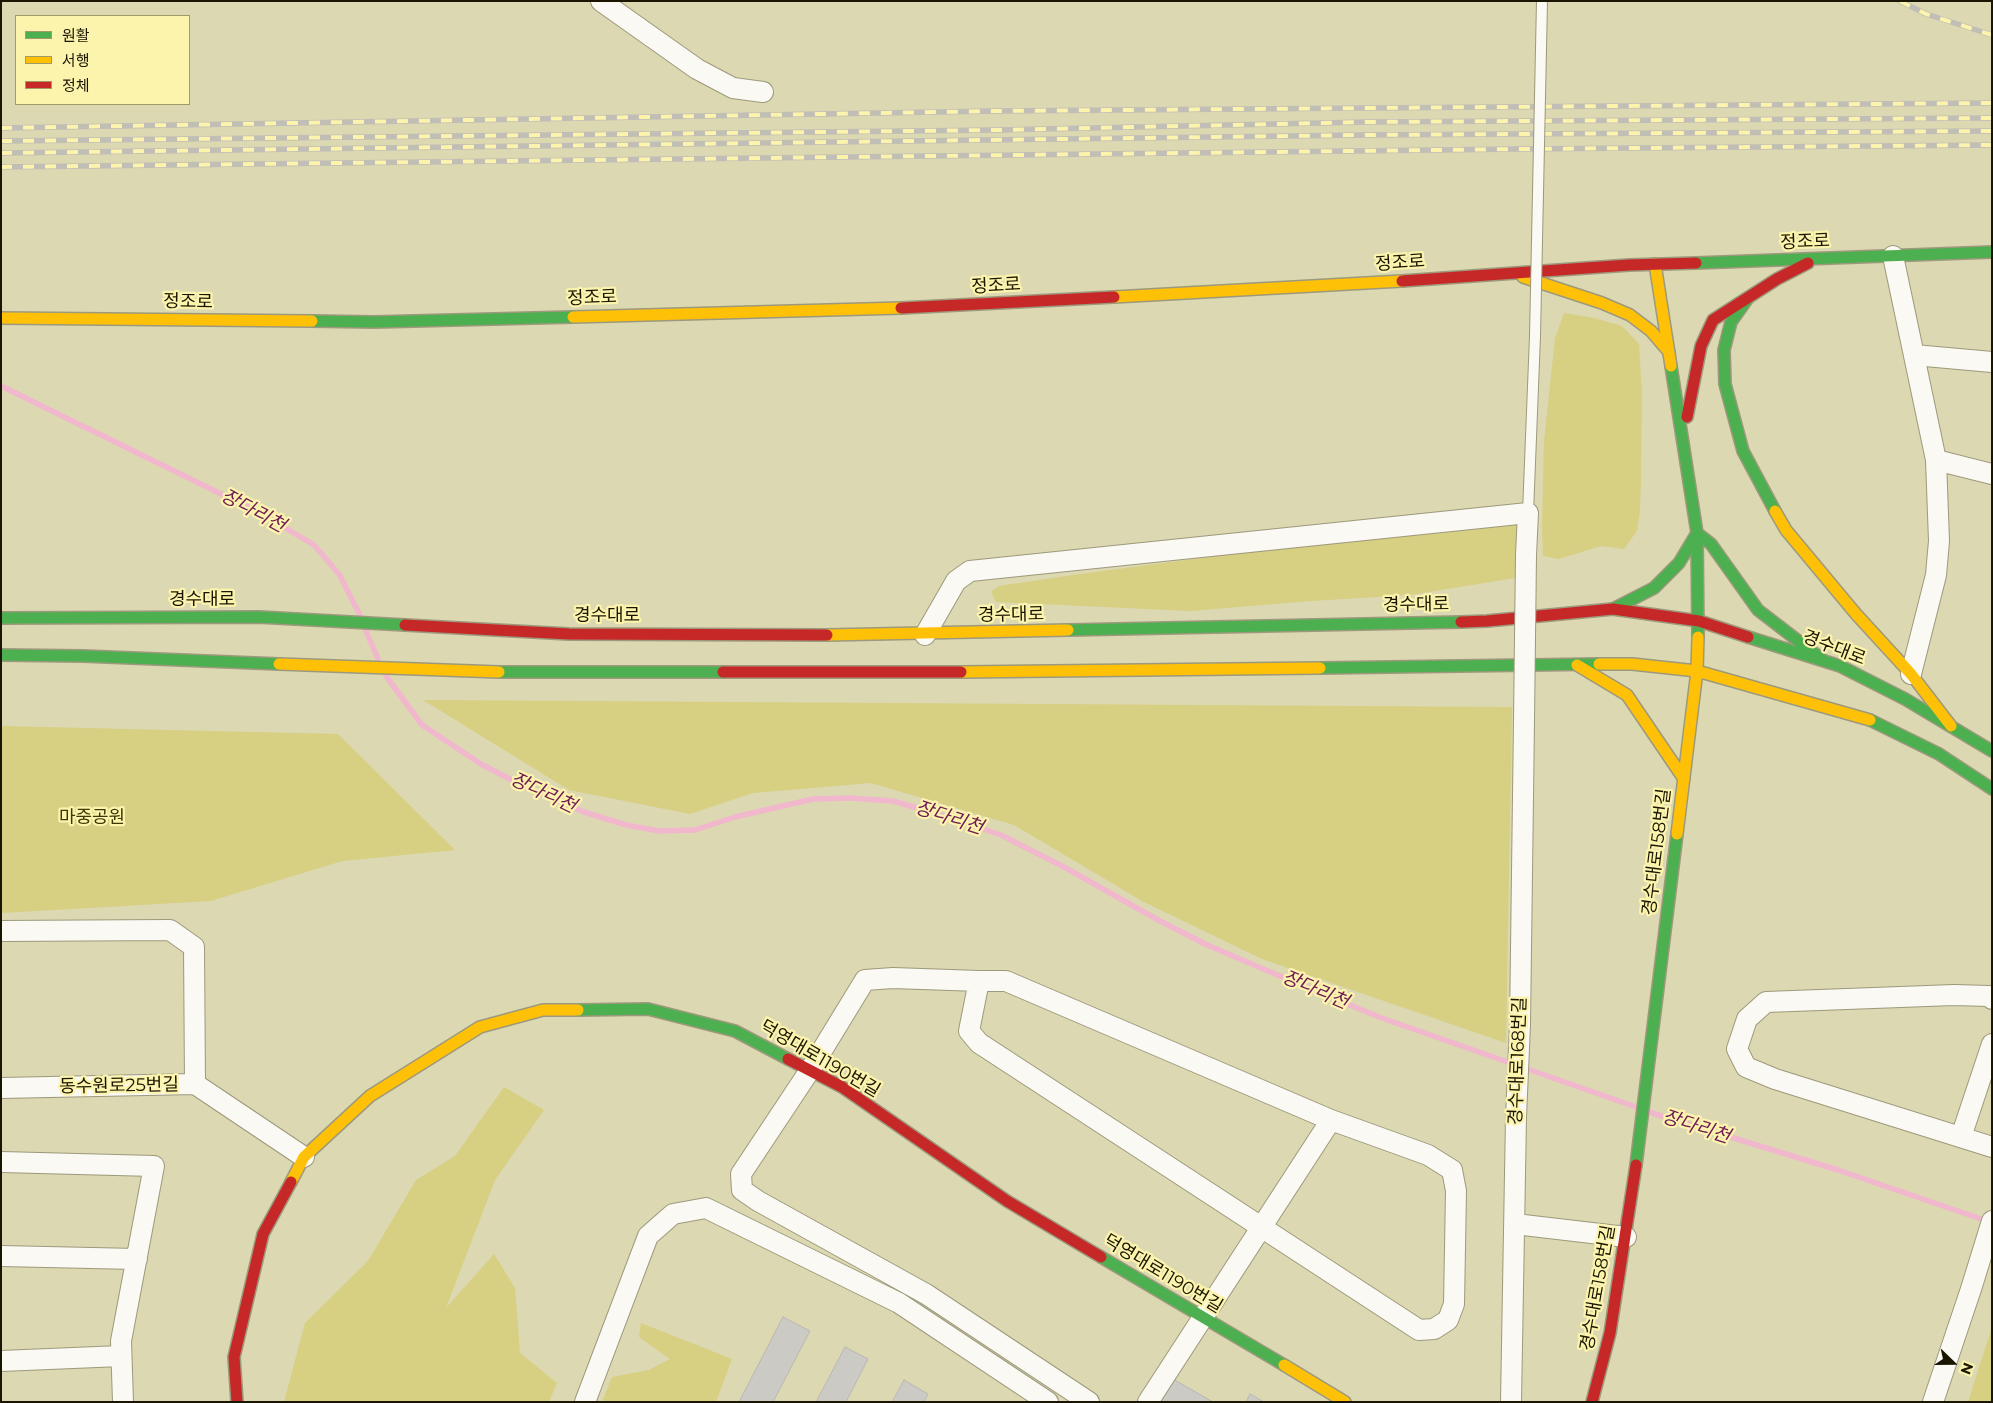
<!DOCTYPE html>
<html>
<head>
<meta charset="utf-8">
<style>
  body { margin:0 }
  #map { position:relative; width:1993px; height:1403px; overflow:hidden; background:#dcd8b2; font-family:Montserrat,"Noto Sans KR",sans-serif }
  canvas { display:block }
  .frame { position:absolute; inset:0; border:2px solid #191500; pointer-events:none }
  .legend { position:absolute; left:15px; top:15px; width:175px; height:90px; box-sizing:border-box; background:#fcf4ad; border:1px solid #a19b68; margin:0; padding:6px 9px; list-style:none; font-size:15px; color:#191500 }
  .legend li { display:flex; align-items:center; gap:10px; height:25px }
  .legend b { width:25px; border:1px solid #a19b68 }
  .north { position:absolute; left:1928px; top:1338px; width:50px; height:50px; -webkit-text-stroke:4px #fcf4ad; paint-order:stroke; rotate:112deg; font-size:14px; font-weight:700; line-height:20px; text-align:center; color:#191500 }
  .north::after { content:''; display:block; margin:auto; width:18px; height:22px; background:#191500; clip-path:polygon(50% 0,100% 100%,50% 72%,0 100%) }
</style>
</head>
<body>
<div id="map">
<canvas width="1993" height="1403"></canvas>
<div class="frame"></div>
<ul class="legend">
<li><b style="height:6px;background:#4caf50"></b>원활</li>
<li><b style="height:6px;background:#ffc107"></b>서행</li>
<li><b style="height:6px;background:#c62828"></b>정체</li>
</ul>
<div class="north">N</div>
</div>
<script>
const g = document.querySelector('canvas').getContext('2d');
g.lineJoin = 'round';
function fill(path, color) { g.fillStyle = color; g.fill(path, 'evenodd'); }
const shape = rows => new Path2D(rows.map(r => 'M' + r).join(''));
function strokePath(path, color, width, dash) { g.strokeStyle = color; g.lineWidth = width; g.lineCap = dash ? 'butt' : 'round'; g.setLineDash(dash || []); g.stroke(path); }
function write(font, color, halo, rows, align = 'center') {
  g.font = font + ' Montserrat,"Noto Sans KR",sans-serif'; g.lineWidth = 4.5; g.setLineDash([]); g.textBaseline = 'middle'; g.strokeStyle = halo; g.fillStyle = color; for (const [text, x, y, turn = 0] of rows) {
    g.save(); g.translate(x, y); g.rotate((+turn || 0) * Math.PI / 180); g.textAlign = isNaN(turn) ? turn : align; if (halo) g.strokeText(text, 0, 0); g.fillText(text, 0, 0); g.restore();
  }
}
const green = shape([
  [1564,313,1594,318,1622,326,1639,344,1642,393,1641,483,1640,510,1637,531,1624,549,1601,546,1559,559,1543,556,1542,525,1544,441,1555,338],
  [1519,524,1515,578,1410,595,1311,601,1190,611,996,602,991,592,999,586,1066,576,1350,538],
  [423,700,1512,707,1506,1043,1262,959,1142,901,1014,825,871,783,753,793,690,814,569,790],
  [1,726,338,734,455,850,342,861,211,901,1,913],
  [504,1087,544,1110,495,1180,446,1308,494,1254,515,1288,520,1353,557,1383,549,1402,284,1402,305,1323,368,1261,416,1180,455,1156],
  [641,1323,732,1359,716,1402,602,1402,612,1377,649,1370,670,1359,639,1337],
  [1992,1327,1992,1402,1968,1402]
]);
const stream = shape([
  [1,386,262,514,314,545,339,574,360,615],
  [366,631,378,659],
  [386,676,422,725,481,764,527,788,584,812,626,825,660,831,695,830,735,817,813,799,850,798,893,801,935,813,1001,835,1064,867,1160,921,1205,944,1261,968,1379,1017,1636,1107],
  [1649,1112,1838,1170,1987,1221]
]);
const building = shape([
  [783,1317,810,1331,773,1402,739,1402,783,1317],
  [845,1347,868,1359,846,1402,816,1402,845,1347],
  [1173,1379,1213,1402,1160,1402,1173,1379],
  [904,1380,928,1394,924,1402,892,1402,904,1380],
  [1250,1394,1264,1402,1246,1402,1250,1394]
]);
const lane = shape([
  [1528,513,1535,336]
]);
const street = shape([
  [601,1,697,69,733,88,763,92],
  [1893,256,1936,460,1939,541,1936,575,1911,674],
  [1914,355,1992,362],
  [1936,460,1992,474],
  [925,635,956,581,970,571,1528,513,1526,555],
  [1,931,170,930,194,947,195,1084],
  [979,981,969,1031,979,1043,1419,1330,1434,1329,1448,1320,1454,1304,1456,1191,1452,1170,1428,1155,1331,1120,1006,981,979,981,893,978,865,980,810,1070,741,1174,742,1190,758,1201,926,1294,1089,1402],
  [1992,999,1989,996,1954,995,1766,1002,1747,1019,1737,1049,1746,1067,1775,1079,1992,1147],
  [1,1088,195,1084,304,1157],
  [1961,1137,1992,1044],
  [1,1162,154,1166,121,1341,123,1402],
  [1515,1224,1626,1237],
  [1,1256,137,1259],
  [1,1361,121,1356],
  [585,1402,648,1236,673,1214,706,1208,899,1303,1048,1402],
  [1148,1402,1331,1120],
  [1511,1402,1516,1117,1520,1025,1524,720],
  [1933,1402,1971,1289,1992,1221]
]);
const fast = shape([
  [1696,263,1992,252],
  [1748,298,1731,322,1724,350,1725,384,1743,451,1775,511],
  [312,321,374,322,573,317],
  [1671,366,1697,533,1698,637],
  [1697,533,1711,544,1758,610,1823,660],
  [1613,609,1654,588,1679,563,1697,533],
  [1,618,259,617,405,625],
  [1068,630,1461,622],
  [1748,637,1840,666,1905,699,1992,751],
  [1,655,83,656,279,664],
  [1320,668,1599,664],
  [499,672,723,672],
  [1870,720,1939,754,1992,789],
  [578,1010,648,1009,735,1031,788,1059],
  [1636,1165,1677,834],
  [1101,1257,1284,1365]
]);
const slow = shape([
  [1655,264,1671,366],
  [1523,277,1602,303,1630,315,1651,331,1669,352],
  [1114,297,1402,281],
  [573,317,901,308],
  [1,318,312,321],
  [1775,511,1786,530,1856,614,1911,674,1951,726],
  [827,635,1068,630],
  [279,664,499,672],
  [1599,664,1632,664,1697,671,1870,720],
  [1577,665,1627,695,1684,779],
  [961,672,1320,668],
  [1677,834,1697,671,1698,637],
  [291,1182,304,1157,370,1096,480,1027,543,1010,578,1010],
  [1284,1365,1345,1402]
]);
const jam = shape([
  [1402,281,1629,265,1696,263],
  [901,308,1114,297],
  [1687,417,1701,346,1713,320,1777,279,1808,263],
  [1461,622,1487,621,1613,609,1699,621,1748,637],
  [405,625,569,634,827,635],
  [723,672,961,672],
  [788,1059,842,1087,1007,1201,1101,1257],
  [237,1402,234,1357,263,1234,291,1182],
  [1592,1402,1610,1333,1636,1165]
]);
const rail = shape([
  [1900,1,1926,14,1992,35],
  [1,128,996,111,1992,103],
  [1,141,998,130,1367,122,1992,118],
  [1,153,1363,135,1992,131],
  [1,167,1520,149,1992,145]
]);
const laneBridge = shape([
  [1535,336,1542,1]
]);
const streetBridge = shape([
  [1524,720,1526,555]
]);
const streetNames = [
  ["정조로",1805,242,-2],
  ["정조로",1400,263,-4],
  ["정조로",996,286,-3],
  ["정조로",592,298,-2],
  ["정조로",188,302,1],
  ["경수대로",202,600],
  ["경수대로",1416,605,-1],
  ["경수대로",1011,615,-1],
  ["경수대로",607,616],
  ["경수대로",1834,648,21],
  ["경수대로158번길",1657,852,-83],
  ["덕영대로1190번길",820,1059,30],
  ["경수대로168번길",1518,1061,-88],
  ["동수원로25번길",119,1086,-1],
  ["덕영대로1190번길",1163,1274,31],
  ["경수대로158번길",1598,1288,-80]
];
const parkNames = [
  ["마중공원",92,818]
];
const waterNames = [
  ["장다리천",253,511,28],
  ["장다리천",543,793,25],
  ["장다리천",949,818,18],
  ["장다리천",1315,990,23],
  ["장다리천",1696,1127,18]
];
fill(green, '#d7cf82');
strokePath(stream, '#f0b7cd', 5.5);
fill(building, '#cbcac5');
strokePath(building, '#b8b7b1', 1);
strokePath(lane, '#9d997c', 12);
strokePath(street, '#9d997c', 22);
strokePath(fast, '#9d997c', 14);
strokePath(slow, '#9d997c', 14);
strokePath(jam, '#9d997c', 14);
strokePath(lane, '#faf9f3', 10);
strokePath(street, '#faf9f3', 20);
strokePath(fast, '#4caf50', 11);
strokePath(slow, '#ffc107', 11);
strokePath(jam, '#c62828', 11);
strokePath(rail, '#c0beb5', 5.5);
strokePath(rail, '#fcf4ad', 4, [11]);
strokePath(laneBridge, '#9d997c', 12, []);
strokePath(streetBridge, '#9d997c', 22, []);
strokePath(laneBridge, '#faf9f3', 10);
strokePath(streetBridge, '#faf9f3', 20);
write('18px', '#191500', '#fcf4ad', streetNames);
write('18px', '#3d3704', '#fcf4ad', parkNames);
write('italic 19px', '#6f1a55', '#fcf4ad', waterNames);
</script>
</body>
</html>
